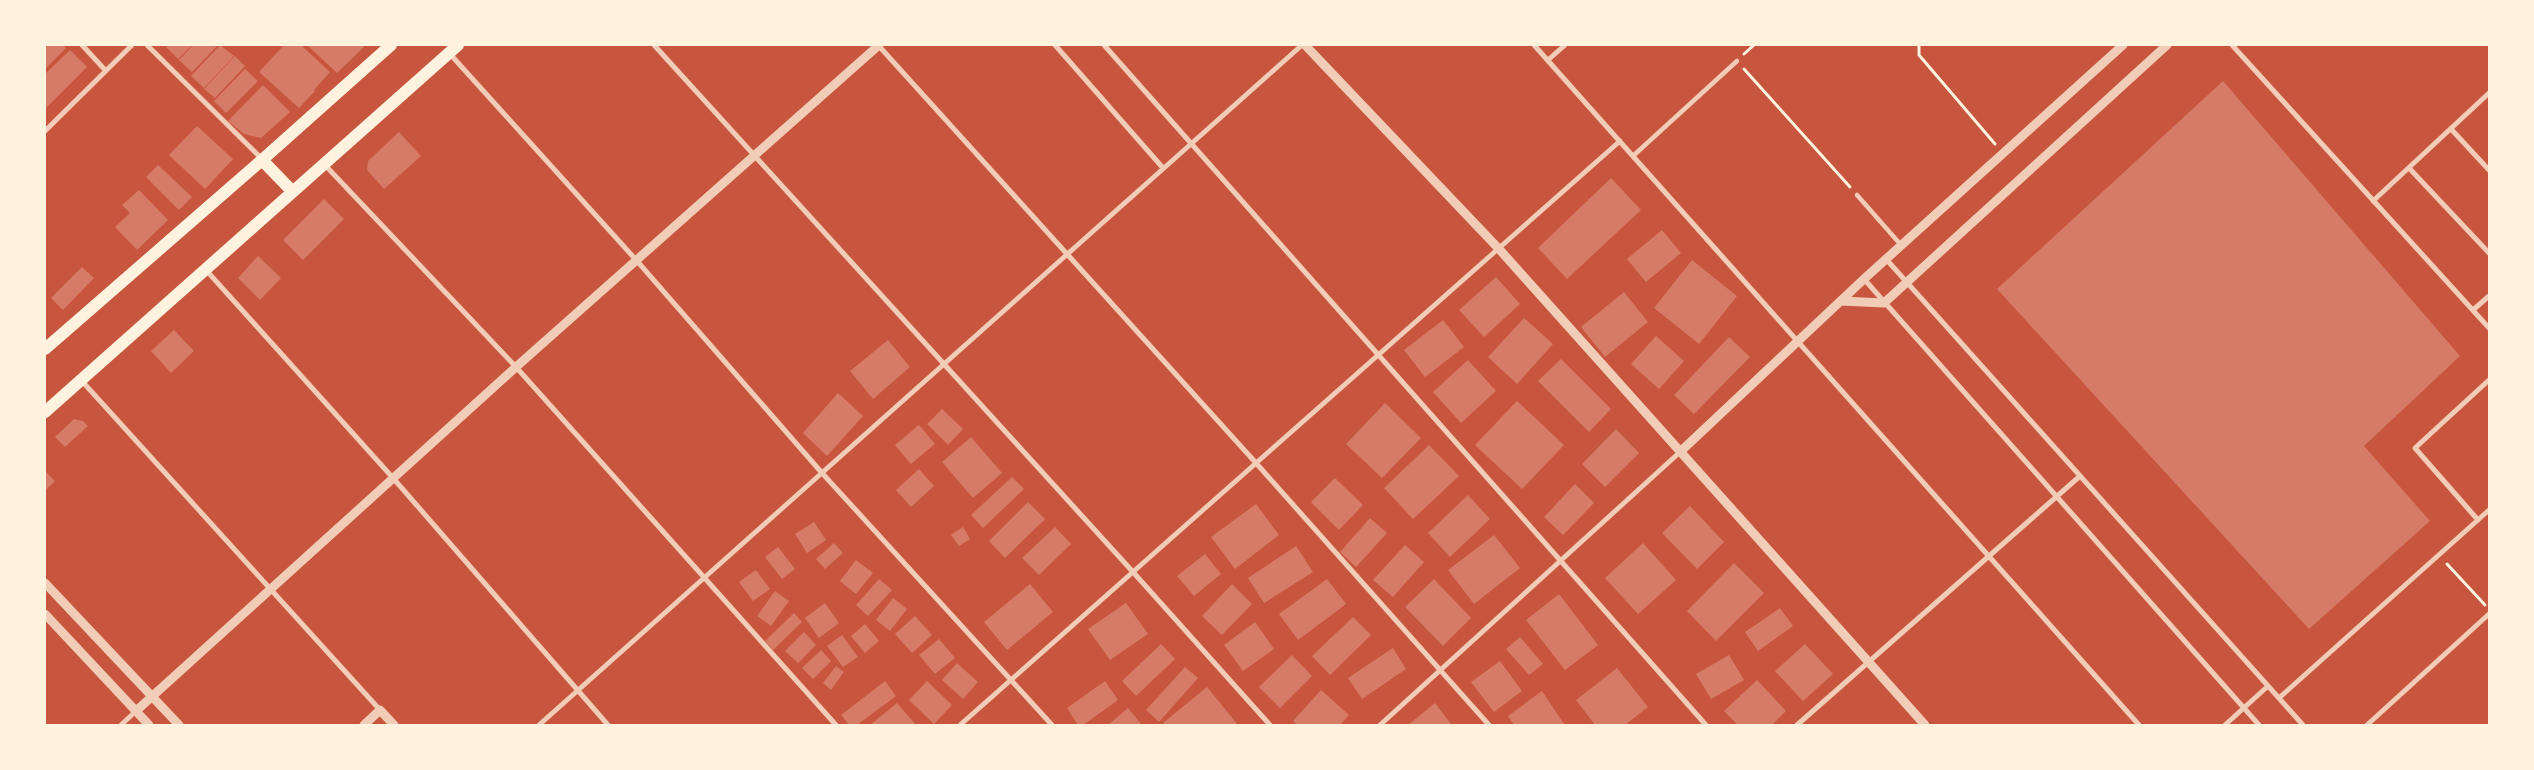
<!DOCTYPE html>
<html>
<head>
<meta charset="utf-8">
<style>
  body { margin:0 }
  #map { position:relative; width:2534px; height:770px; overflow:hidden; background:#c8553d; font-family:"DejaVu Sans",sans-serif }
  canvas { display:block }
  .frame { position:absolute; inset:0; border:46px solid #fff3e0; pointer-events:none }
</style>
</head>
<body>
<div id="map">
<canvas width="2534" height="770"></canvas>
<div class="frame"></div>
</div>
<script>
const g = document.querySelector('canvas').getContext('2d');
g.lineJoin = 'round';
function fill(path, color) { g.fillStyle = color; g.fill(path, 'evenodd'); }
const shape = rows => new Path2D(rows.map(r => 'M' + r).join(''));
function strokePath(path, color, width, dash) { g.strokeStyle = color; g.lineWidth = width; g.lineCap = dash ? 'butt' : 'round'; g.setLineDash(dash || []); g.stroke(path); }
const building = shape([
  [45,45,63,45,66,48,45,69],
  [168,45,192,45,178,59,166,47],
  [193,45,218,45,192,72,179,60],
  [220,45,234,56,204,88,191,76],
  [284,45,301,45,330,72,314,90,285,63,315,91,299,108,259,72],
  [307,45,362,45,364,47,337,73],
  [70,50,87,67,45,109,45,74],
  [235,56,245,66,215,98,204,89],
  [245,69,258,81,226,113,214,101],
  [2223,81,2460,356,2364,446,2430,521,2309,629,1997,289],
  [263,85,290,112,261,138,244,134,228,121],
  [197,126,233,159,205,189,169,155],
  [399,132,421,156,384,189,367,170,368,161],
  [158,165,192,197,179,210,146,177],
  [1611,178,1641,210,1567,279,1538,248],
  [139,190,168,220,137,250,115,227,130,213,122,205],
  [324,199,344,219,303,260,283,240],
  [1662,230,1681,253,1646,282,1627,259],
  [258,256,281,278,260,300,238,278],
  [1692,260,1737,296,1699,344,1654,308],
  [82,267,94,278,63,310,51,298],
  [1496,277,1520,304,1484,337,1459,310],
  [1624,292,1648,322,1605,357,1581,327],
  [1524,318,1553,344,1517,384,1488,357],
  [1443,320,1464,347,1425,377,1404,350],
  [174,330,194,351,171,373,151,351],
  [1656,336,1684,361,1659,389,1631,364],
  [1729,337,1750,357,1694,414,1674,395],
  [888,340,910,367,873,399,850,371],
  [1561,359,1611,409,1589,432,1538,381],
  [1468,360,1496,391,1461,423,1433,392],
  [838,393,863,416,827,456,803,433],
  [1517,401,1564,445,1522,489,1475,445],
  [1385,403,1421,438,1382,478,1346,444],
  [942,409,963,429,948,445,927,424],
  [74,419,83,421,88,426,65,447,55,437],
  [919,425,935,444,911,464,895,445],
  [1616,429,1639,453,1605,487,1582,464],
  [971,437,1002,473,973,498,942,462],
  [1429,445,1459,476,1413,519,1384,488],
  [919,469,934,486,911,507,896,490],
  [45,471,55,481,45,491],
  [1012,477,1024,489,983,528,971,515],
  [1335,478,1363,505,1339,530,1311,502],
  [1575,484,1594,503,1563,535,1544,517],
  [1468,495,1490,519,1450,557,1428,533],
  [1028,502,1045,519,1005,558,989,541],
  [1256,504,1279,535,1235,569,1211,537],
  [1690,506,1724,542,1697,569,1662,533],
  [1370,518,1387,533,1356,567,1340,552],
  [814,522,826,540,807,553,795,534],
  [963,527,970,539,959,546,951,535],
  [1055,527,1071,544,1039,575,1022,558],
  [1494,535,1520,568,1474,604,1448,570],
  [834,543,843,553,825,569,816,559],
  [1643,543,1676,580,1638,614,1605,578],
  [1405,545,1424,562,1393,597,1373,580],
  [1296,546,1313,572,1264,603,1248,578],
  [778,547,795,569,782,579,765,557],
  [1205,554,1221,574,1194,596,1177,576],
  [856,560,873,573,856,594,840,581],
  [1734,563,1764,593,1716,641,1687,611],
  [756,570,770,589,753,601,739,582],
  [879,579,892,590,868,616,856,605],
  [1327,579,1346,604,1298,640,1279,614],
  [1434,579,1471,618,1443,646,1405,607],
  [1030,584,1053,612,1007,650,984,622],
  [1232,584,1252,604,1222,635,1202,616],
  [775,591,789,601,771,626,757,616],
  [1559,594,1598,645,1565,670,1526,620],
  [893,598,907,609,890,631,876,620],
  [825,603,839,623,819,638,805,618],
  [1126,603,1148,634,1110,660,1088,629],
  [1780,608,1793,626,1758,651,1745,632],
  [794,613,802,622,773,650,765,641],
  [915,616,932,635,912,653,895,634],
  [1353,617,1371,635,1330,675,1312,656],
  [1255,622,1274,649,1243,671,1224,645],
  [865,624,879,641,865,653,851,636],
  [804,632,816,645,798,663,785,651],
  [842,635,858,657,843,667,827,646],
  [1520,637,1543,664,1529,675,1506,649],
  [939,639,955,658,935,674,919,655],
  [1161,644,1175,659,1136,696,1122,681],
  [1805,644,1833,674,1803,701,1775,671],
  [1393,648,1406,669,1362,699,1348,678],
  [821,650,831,661,813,679,802,668],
  [1292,655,1312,676,1280,708,1259,687],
  [1729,655,1744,680,1711,699,1696,674],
  [1500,661,1522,691,1494,712,1471,682],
  [957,663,978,682,963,699,942,680],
  [836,666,844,672,831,690,823,683],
  [1185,667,1198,678,1159,722,1146,710],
  [1617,668,1648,707,1625,725,1595,725,1576,700],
  [1757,680,1786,711,1772,725,1738,725,1724,711],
  [885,681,896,696,857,725,849,725,841,715],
  [927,681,952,705,934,724,909,700],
  [1105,681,1118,700,1083,725,1078,725,1067,708],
  [1207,687,1238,725,1164,725,1163,723],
  [1321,690,1349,715,1340,725,1297,725,1293,721],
  [1542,691,1564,724,1514,725,1508,716],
  [897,703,916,725,870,725],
  [1435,703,1452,725,1408,725],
  [1128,708,1142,725,1108,725]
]);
const path = shape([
  [1919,45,1919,55,1995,144],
  [1744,54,1754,45],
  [1744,69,1850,187],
  [2447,564,2485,605]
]);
const pedestrian = shape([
  [1633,156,1737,61],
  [1857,195,1901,245]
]);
const minor = shape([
  [82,45,106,71],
  [147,45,262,159],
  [654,45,1133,572,1270,725],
  [878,45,1256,463,1489,725],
  [1055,45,1163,168],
  [1104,45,1706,725],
  [1534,45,2139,725],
  [2232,45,2489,328],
  [450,54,637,261,822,473,1052,725],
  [1548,60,1565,45],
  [2451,129,2489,170],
  [45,131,132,45],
  [324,164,516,367,836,725],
  [2409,168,2489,253],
  [2373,201,2489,93],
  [1886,259,2303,725],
  [206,270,393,478,608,725],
  [1864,279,2259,725],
  [2473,310,2489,296],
  [81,380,380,710],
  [2478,520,2415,448,2489,380],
  [2279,698,2489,510],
  [121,725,136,711],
  [539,725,1302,45],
  [960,725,1620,141],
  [1380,725,1680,452],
  [1797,725,2080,476],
  [2225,725,2268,686],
  [2367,725,2489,614]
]);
const tertiary = shape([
  [1305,45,1499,249,1925,725],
  [1841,301,1884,303,2167,45],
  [1680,452,1864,279,2123,45],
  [45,583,179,725],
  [45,614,149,725],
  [136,711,516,367,879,45],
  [364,725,380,710,394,725]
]);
const primary = shape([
  [262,160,292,191],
  [45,349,262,160,391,45],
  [45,412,458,45]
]);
fill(building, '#d67c66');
strokePath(path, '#fff3e0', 3);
strokePath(pedestrian, '#f1ccb7', 4.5);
strokePath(minor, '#f1ccb7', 5);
strokePath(tertiary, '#f1ccb7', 9);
strokePath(primary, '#fff3e0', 12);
</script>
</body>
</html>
